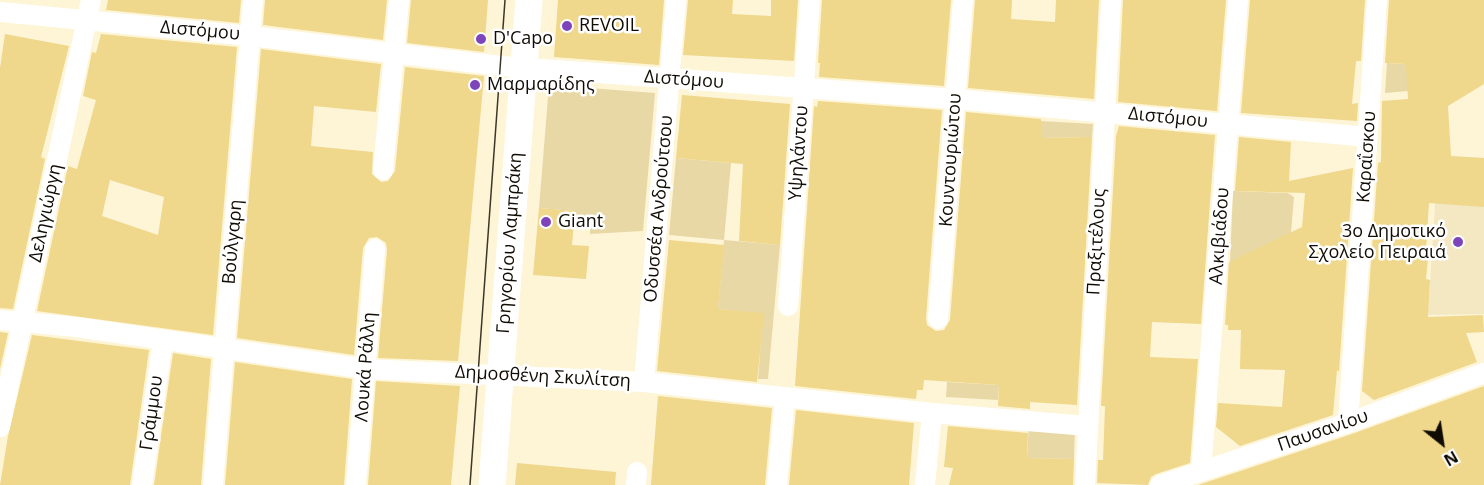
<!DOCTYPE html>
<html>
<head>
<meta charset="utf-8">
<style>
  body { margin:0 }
  #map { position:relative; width:1484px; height:485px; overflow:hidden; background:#fef5d6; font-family:"Open Sans",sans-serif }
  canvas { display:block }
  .north { position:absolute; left:1412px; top:413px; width:60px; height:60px; -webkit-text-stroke:4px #fff; paint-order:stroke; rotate:150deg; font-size:16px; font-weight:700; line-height:24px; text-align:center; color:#100c04 }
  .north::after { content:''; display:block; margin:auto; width:21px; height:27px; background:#100c04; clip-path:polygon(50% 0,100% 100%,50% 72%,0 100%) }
</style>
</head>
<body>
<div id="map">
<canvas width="1484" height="485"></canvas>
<div class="north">N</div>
</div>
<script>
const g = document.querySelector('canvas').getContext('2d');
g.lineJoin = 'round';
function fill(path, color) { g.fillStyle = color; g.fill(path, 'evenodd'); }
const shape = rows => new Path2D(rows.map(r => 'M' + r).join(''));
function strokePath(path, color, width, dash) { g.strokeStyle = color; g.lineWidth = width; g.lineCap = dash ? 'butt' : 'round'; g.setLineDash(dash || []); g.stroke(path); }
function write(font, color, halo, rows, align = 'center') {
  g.font = font + ' "Open Sans",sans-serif'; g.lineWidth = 5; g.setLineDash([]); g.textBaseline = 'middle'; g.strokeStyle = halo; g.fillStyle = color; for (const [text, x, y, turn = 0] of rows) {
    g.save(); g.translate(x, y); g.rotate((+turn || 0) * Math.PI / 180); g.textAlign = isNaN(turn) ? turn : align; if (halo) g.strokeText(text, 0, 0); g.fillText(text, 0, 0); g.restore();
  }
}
const built = shape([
  [1438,156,1484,158,1484,314,1428,315]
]);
const green = shape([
  [1387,63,1433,66,1420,90,1385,93],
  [549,85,655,93,643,231,590,234,590,224,574,223,574,211,539,208],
  [1041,121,1093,124,1092,137,1041,138],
  [676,158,731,163,724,240,780,245,768,379,758,379,763,314,718,309,724,240,669,235],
  [1233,191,1288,193,1294,197,1291,233,1230,262],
  [947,382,999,385,998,400,946,397],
  [1029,424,1075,426,1074,459,1027,458]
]);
const building = shape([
  [108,0,241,0,239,23,106,10],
  [265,0,387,0,383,40,263,25],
  [411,0,488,0,484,52,407,43],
  [558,0,664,0,659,65,554,57],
  [688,0,733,0,732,14,771,16,771,0,798,0,794,61,683,55],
  [822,0,951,0,944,86,819,77,820,63,818,63],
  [975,0,1012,0,1011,19,1055,22,1056,0,1099,0,1094,99,968,88],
  [1123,0,1226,0,1217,111,1118,102],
  [1250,0,1365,0,1361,61,1356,61,1352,104,1358,103,1357,121,1241,113],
  [1389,0,1484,0,1484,84,1448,106,1451,156,1484,158,1484,207,1429,203,1426,249,1429,249,1426,279,1430,280,1428,317,1483,315,1484,332,1466,333,1477,362,1374,400,1362,391,1378,163,1381,162,1382,101,1408,99,1406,64,1385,63],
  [5,34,69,46,41,157,45,159,13,309,0,308,0,68],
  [101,34,237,47,213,335,37,311,68,166,77,169,96,100,83,96,92,52,96,53],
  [110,180,164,197,158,235,102,216],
  [261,49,381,64,376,112,314,106,311,146,373,152,372,174,381,182,388,181,395,171,405,67,484,76,458,361,378,358,387,250,386,243,377,237,369,238,363,248,354,355,237,338],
  [682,95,790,104,780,245,739,241,743,164,676,158],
  [818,101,942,110,926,318,927,325,936,331,944,330,950,320,966,112,1041,119,1041,138,1092,137,1077,405,1030,402,1030,409,998,406,999,385,924,380,923,390,917,390,916,399,795,386,814,106,817,107],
  [1119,126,1215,135,1201,324,1152,322,1150,357,1198,359,1190,463,1156,474,1151,477,1148,485,1097,483,1098,460,1103,460,1105,406,1101,406,1116,136],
  [1239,137,1291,142,1289,181,1353,168,1339,372,1337,370,1333,415,1240,446,1216,427,1218,403,1282,407,1285,370,1240,369,1241,330,1228,330,1228,325,1225,325,1229,262,1302,227,1305,193,1235,191],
  [539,208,575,211,572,245,589,246,586,279,533,275],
  [669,240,724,245,718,309,764,313,757,382,657,371],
  [0,332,8,333,0,369],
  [32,335,149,350,130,485,0,485,8,436],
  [173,353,211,359,201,485,154,485],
  [235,362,352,379,344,485,225,485],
  [376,381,460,386,451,485,368,485],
  [1484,386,1484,485,1198,485,1352,434],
  [658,396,772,408,765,485,651,485],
  [796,410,914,423,909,485,789,485],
  [948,426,1028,433,1027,458,1074,459,1073,485,949,485,953,468,944,467],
  [517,463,616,472,615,485,515,485]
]);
const minor = shape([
  [0,12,250,36,501,66,955,99,1368,137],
  [383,170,399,0],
  [788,306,810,0],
  [938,319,963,0],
  [0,320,76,327,366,369,644,382,932,413,1087,426],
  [644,382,676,0],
  [1348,423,1377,0],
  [0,427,91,0],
  [1201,471,1238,0],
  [142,485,163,340],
  [213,485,253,0],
  [356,485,375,249],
  [636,485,637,472],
  [777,485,785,397],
  [925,485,932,413],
  [1085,485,1111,0],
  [1160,485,1348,423,1484,373]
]);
const secondary = shape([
  [492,485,529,0]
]);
const tram = shape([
  [470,485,505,0]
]);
const markers = [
  [567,26,6,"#7e44bb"],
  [481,39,6,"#7e44bb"],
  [475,85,6,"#7e44bb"],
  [546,222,6,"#7e44bb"],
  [1458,242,6,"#7e44bb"]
];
const poiNames = [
  ["REVOIL",579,26],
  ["D'Capo",493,39],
  ["Μαρμαρίδης",487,85],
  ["Giant",558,222],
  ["3ο Δημοτικό",1446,232,"right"],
  ["Σχολείο Πειραιά",1446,253,"right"]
];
const streetNames = [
  ["Διστόμου",200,31,5],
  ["Διστόμου",684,80,4],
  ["Διστόμου",1168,118,6],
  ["Υψηλάντου",799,153,-86],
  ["Καραΐσκου",1367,157,-86],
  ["Κουντουριώτου",951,160,-86],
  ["Οδυσσέα Ανδρούτσου",659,209,-85],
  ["Δεληγιώργη",46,213,-78],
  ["Αλκιβιάδου",1220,236,-86],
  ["Βούλγαρη",233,242,-85],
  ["Πραξιτέλους",1097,242,-87],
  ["Γρηγορίου Λαμπράκη",510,243,-86],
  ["Λουκά Ράλλη",366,367,-86],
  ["Δημοσθένη Σκυλίτση",543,377,3],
  ["Γράμμου",152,413,-82],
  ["Παυσανίου",1323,431,-19]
];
fill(built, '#f3e8c2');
fill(green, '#e7d8a6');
fill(building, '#efd78b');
strokePath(minor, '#fff', 20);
strokePath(secondary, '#fff', 27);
strokePath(tram, '#3b372a', 1.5);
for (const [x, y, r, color] of markers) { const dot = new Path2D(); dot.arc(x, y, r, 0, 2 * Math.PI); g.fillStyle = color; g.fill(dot); strokePath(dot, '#fff', 2); }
write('18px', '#100c04', '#fff', poiNames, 'left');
write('18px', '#100c04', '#fff', streetNames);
</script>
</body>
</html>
